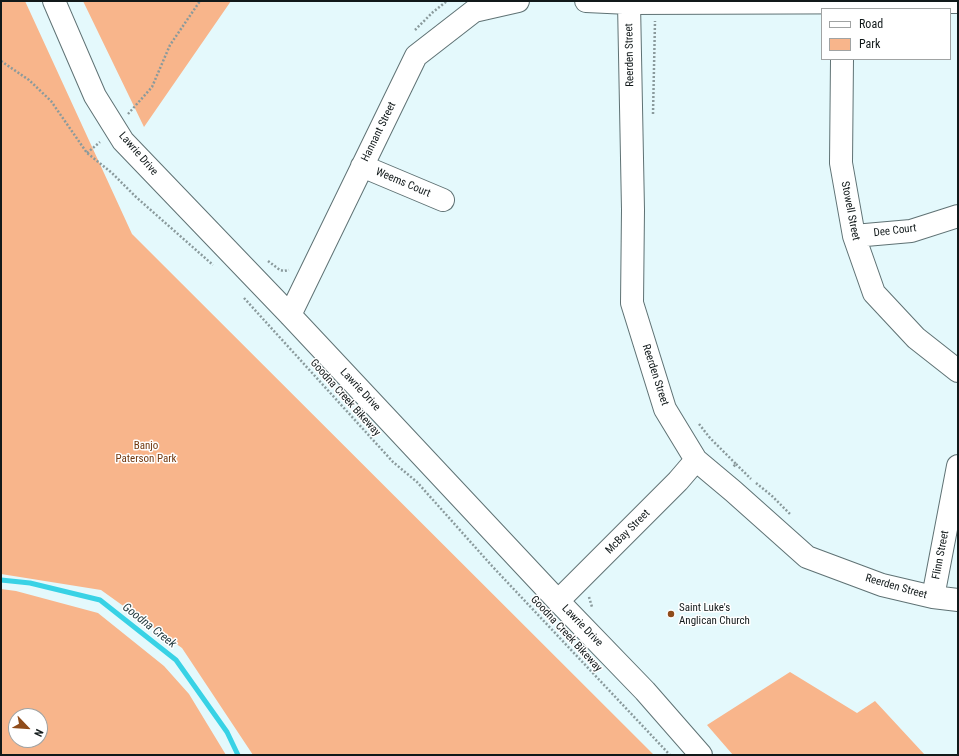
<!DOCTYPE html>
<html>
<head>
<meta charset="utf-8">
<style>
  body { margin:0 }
  #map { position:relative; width:959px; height:756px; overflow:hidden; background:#e4f9fc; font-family:"Roboto Condensed",sans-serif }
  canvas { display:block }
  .frame { position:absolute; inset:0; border:2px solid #11191a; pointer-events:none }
  .legend { position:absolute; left:821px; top:8px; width:130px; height:52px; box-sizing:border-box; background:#fff; border:1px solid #a0a3a3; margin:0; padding:5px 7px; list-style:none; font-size:12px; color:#11191a }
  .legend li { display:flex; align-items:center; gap:8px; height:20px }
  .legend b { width:20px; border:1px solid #a0a3a3 }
  .north { position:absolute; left:8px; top:708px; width:40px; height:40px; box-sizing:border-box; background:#fff; border:1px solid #a0a3a3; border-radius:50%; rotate:115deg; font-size:11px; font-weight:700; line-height:16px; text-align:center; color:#11191a }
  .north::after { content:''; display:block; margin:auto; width:14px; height:18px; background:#8f4c1b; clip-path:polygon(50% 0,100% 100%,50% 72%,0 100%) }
</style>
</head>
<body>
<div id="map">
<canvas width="959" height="756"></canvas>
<div class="frame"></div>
<ul class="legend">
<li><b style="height:5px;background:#fff"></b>Road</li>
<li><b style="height:11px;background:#f8b58b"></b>Park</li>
</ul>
<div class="north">N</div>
</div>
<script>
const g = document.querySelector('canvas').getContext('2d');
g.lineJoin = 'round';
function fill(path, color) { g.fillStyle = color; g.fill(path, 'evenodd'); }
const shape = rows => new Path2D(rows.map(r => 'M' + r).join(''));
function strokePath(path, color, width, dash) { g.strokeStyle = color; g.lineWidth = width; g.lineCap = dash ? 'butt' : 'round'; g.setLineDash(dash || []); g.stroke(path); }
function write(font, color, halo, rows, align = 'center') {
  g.font = font + ' "Roboto Condensed",sans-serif'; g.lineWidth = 3; g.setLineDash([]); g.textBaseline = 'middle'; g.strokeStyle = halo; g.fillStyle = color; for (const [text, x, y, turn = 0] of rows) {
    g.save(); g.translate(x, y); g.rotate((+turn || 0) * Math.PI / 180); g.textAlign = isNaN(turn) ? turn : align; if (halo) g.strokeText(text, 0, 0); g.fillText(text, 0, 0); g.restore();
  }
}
const green = shape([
  [1,1,25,1,132,234,654,755,253,755,182,648,101,590,1,574],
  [83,1,231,1,144,127],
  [1,589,16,591,98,613,164,666,189,694,226,755,1,755],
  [16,716,40,716,40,740,16,740],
  [790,672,857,713,875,701,925,755,733,755,707,725]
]);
const stream = shape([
  [1,580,30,583,100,600,176,660,227,732,238,755]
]);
const path = shape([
  [415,30,433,12,447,1],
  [1,61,29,80,51,101,87,153,112,173,136,197,213,265],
  [128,114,152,87,170,45,200,1],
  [653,114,655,21],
  [87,153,100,142],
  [268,261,280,270,284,271,289,270],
  [244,298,393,462,417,482,492,566,670,755],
  [699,424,710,438,736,464,733,467],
  [736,464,751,479],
  [756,483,772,496,791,515],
  [589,597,592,607]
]);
const minor = shape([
  [54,1,95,96,123,141,290,315,558,601,645,691,701,755],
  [586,1,629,3,958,2],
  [629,3,633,210,632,303,665,409,696,460,733,491,807,557,882,585,933,597,958,600],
  [842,59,841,163,854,236,874,293,916,338,958,371],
  [362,166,443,200],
  [854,236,911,231,958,216],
  [290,315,416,56,474,11,518,1],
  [933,597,958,466],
  [558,601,678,481,696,460]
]);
const markers = [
  [671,614,4,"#8f4c1b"]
];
const streetNames = [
  ["Reerden Street",630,55,-91],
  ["Hannant Street",379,132,-64],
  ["Lawrie Drive",138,154,49],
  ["Weems Court",403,183,23],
  ["Stowell Street",850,211,79],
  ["Dee Court",895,231,-7],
  ["Reerden Street",655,375,72],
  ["Lawrie Drive",360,390,47],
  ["Goodna Creek Bikeway",345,398,48],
  ["McBay Street",628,532,-45],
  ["Flinn Street",941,555,-79],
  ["Reerden Street",896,587,16],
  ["Lawrie Drive",582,626,46],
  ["Goodna Creek Bikeway",566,634,47]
];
const parkNames = [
  ["Banjo",146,446],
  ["Paterson Park",146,459]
];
const poiNames = [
  ["Saint Luke's",679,608],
  ["Anglican Church",679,621]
];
const waterNames = [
  ["Goodna Creek",149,626,38]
];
fill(green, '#f8b58b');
strokePath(stream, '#38d2e5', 5);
strokePath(minor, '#5f7274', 24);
strokePath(path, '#8a9a9c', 2.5, [2, 2]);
strokePath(minor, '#fff', 22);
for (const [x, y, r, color] of markers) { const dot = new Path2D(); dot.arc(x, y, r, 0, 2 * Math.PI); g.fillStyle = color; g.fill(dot); strokePath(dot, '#fff', 1.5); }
write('11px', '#11191a', '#fff', streetNames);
write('11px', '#713a11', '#fff', parkNames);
write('11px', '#11191a', '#fff', poiNames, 'left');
write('italic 12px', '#243c40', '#fff', waterNames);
</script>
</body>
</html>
